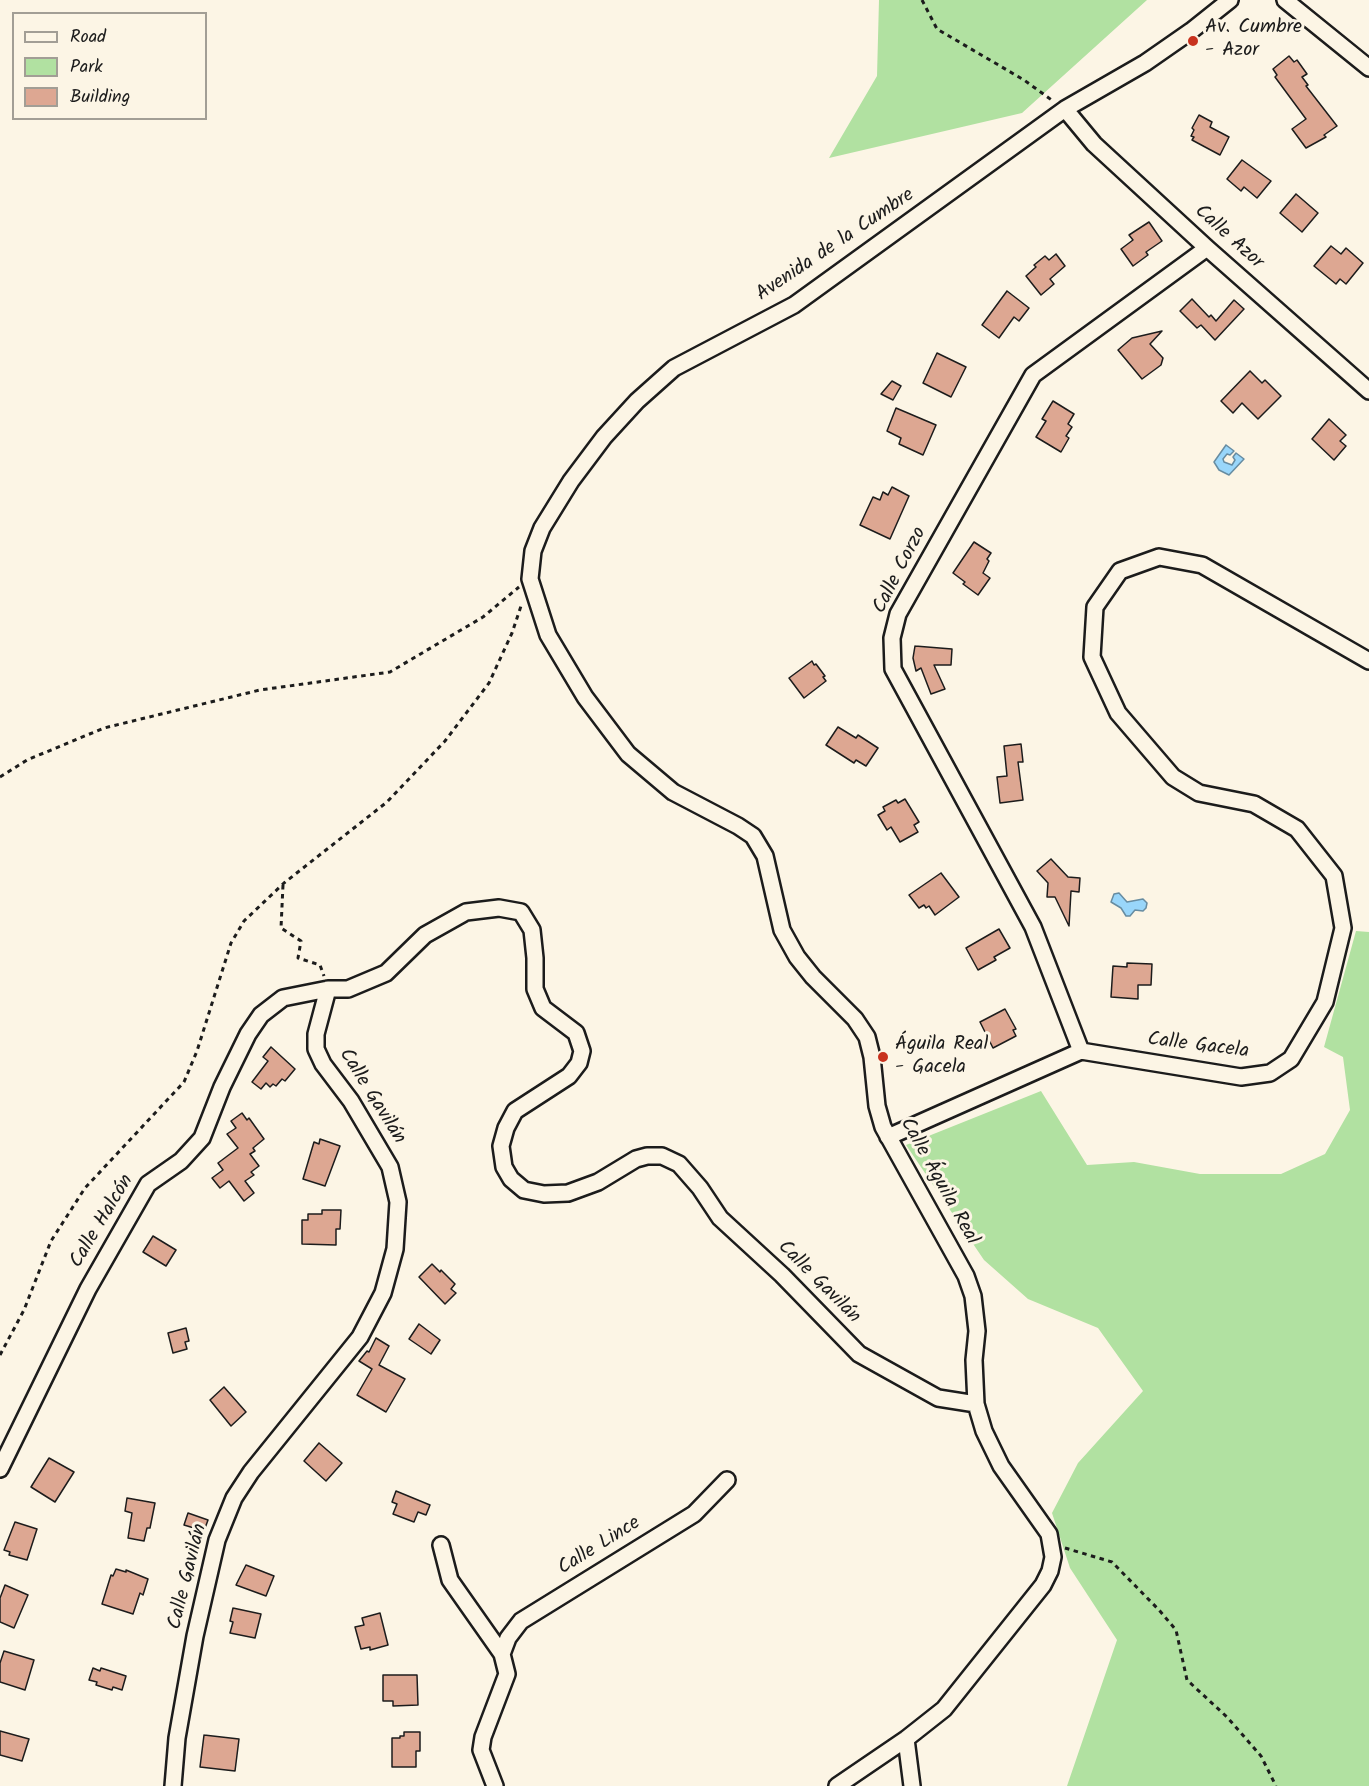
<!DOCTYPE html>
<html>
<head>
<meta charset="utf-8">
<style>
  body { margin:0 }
  #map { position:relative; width:1369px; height:1786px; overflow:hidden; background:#fcf5e5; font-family:Kalam,sans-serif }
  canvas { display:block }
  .legend { position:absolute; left:12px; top:12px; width:195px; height:108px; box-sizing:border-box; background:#fcf5e5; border:2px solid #a29e95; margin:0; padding:8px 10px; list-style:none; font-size:18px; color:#1c1c1c }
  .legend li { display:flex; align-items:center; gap:12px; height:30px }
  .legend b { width:30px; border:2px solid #a29e95 }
</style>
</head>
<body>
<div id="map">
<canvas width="1369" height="1786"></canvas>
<ul class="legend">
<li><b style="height:8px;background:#fcf5e5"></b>Road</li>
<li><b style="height:16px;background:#b1e1a1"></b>Park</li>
<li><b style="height:16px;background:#dda792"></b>Building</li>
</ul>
</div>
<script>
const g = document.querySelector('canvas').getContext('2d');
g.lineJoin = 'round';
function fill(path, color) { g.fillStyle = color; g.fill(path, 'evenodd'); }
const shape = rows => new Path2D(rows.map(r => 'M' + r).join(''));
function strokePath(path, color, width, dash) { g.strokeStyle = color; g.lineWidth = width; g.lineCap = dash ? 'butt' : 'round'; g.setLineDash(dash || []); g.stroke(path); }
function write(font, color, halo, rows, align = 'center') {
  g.font = font + ' Kalam,sans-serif'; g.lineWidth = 6; g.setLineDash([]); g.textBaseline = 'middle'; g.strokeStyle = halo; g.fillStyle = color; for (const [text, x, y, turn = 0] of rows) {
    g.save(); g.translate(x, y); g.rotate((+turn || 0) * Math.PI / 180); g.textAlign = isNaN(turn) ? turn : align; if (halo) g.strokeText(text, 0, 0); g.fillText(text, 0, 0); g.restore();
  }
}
const green = shape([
  [879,0,1147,0,1022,113,829,158,877,76],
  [1356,931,1369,932,1369,1786,1067,1786,1117,1640,1070,1568,1052,1513,1078,1463,1143,1391,1098,1328,1028,1299,984,1260,906,1145,1041,1091,1087,1165,1134,1162,1200,1174,1281,1174,1325,1154,1350,1110,1343,1057,1324,1047]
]);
const water = shape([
  [1226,445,1234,451,1230,455,1227,454,1223,459,1224,462,1232,465,1235,460,1233,457,1236,453,1244,459,1229,475,1219,470,1214,462,1226,445],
  [1119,893,1127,902,1143,899,1147,903,1146,908,1143,911,1135,910,1130,916,1126,916,1121,908,1111,902,1114,894,1119,893]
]);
const building = shape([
  [1289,56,1294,62,1297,60,1307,74,1302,77,1308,85,1306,86,1337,126,1324,135,1326,137,1306,148,1292,129,1306,119,1275,77,1277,75,1273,69,1289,56],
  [1199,115,1212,122,1210,127,1229,137,1220,155,1192,140,1194,137,1191,136,1194,130,1192,128,1199,115],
  [1242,160,1271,181,1257,198,1244,187,1241,191,1227,179,1242,160],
  [1296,194,1318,213,1302,232,1280,213,1296,194],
  [1149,222,1162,241,1146,252,1148,255,1133,266,1121,249,1133,240,1129,235,1149,222],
  [1331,246,1341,254,1346,248,1363,263,1346,284,1340,279,1336,284,1314,266,1331,246],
  [1056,254,1065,266,1050,279,1054,284,1041,295,1026,276,1036,267,1034,265,1045,256,1049,260,1056,254],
  [1007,291,1029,308,1019,321,1014,317,999,338,982,325,1007,291],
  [1192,299,1209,317,1211,315,1216,321,1234,300,1244,309,1215,340,1201,325,1197,328,1180,311,1192,299],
  [1162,331,1150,344,1163,358,1161,365,1142,379,1118,350,1132,338,1162,331],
  [937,353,966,367,951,397,923,383,937,353],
  [1250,371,1262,383,1265,380,1281,396,1258,419,1242,403,1233,413,1221,401,1250,371],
  [892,381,901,386,893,400,881,394,892,381],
  [1053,401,1074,414,1068,424,1072,427,1066,436,1069,438,1061,452,1036,437,1046,421,1042,419,1053,401],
  [896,408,936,425,923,455,899,444,901,438,887,431,896,408],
  [1329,419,1346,435,1340,441,1346,446,1334,460,1312,439,1329,419],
  [892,487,909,496,890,539,860,525,873,497,880,500,883,492,888,495,892,487],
  [974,542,991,553,987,559,989,561,983,573,990,578,978,595,963,584,965,582,953,573,974,542],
  [915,646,952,649,951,665,934,665,945,689,931,694,921,668,916,671,913,658,915,646],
  [812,661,814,665,816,664,825,676,823,677,826,681,804,698,789,678,812,661],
  [838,727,856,738,858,735,878,748,866,766,856,760,854,763,826,745,838,727],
  [1021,744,1023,762,1018,762,1023,800,1000,803,997,777,1007,776,1004,746,1021,744],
  [905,799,919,822,914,825,918,832,900,842,891,827,887,830,878,815,885,811,883,807,896,800,898,803,905,799],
  [1051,859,1068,877,1080,878,1079,892,1071,891,1069,926,1055,897,1047,897,1048,883,1037,871,1051,859],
  [941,873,959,897,935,915,929,906,926,908,924,905,919,908,909,895,941,873],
  [999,929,1010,948,994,957,996,960,978,970,966,948,999,929],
  [1127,963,1152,964,1151,985,1138,985,1138,999,1111,997,1113,966,1127,967,1127,963],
  [1005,1009,1016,1029,1013,1030,1016,1036,993,1048,980,1022,1005,1009],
  [271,1047,295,1069,285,1081,282,1079,276,1086,273,1084,270,1087,266,1083,261,1089,252,1082,268,1061,263,1057,271,1047],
  [242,1113,247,1120,249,1118,264,1139,253,1148,255,1151,250,1154,259,1166,251,1172,254,1175,245,1181,254,1193,244,1201,229,1181,220,1188,212,1178,223,1170,218,1163,238,1148,227,1134,236,1128,231,1121,242,1113],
  [320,1139,340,1146,325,1186,303,1179,314,1142,319,1144,320,1139],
  [322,1210,341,1210,340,1229,336,1229,336,1245,302,1244,302,1220,308,1220,308,1214,322,1214,322,1210],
  [153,1236,176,1250,166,1266,143,1252,153,1236],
  [432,1264,440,1272,441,1270,455,1284,451,1289,456,1293,445,1304,419,1277,432,1264],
  [419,1324,440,1340,431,1354,409,1339,419,1324],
  [186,1328,189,1341,185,1342,187,1349,173,1353,168,1333,186,1328],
  [376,1338,389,1346,379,1365,405,1379,386,1412,357,1395,372,1369,359,1361,367,1351,369,1352,376,1338],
  [224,1387,246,1412,231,1426,210,1400,224,1387],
  [319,1443,342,1463,326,1481,304,1461,319,1443],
  [49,1458,74,1472,55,1502,31,1487,49,1458],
  [396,1491,430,1505,426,1515,418,1512,414,1522,393,1514,397,1504,392,1502,396,1491],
  [127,1498,155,1503,150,1528,147,1528,144,1541,128,1538,132,1513,125,1511,127,1498],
  [188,1513,208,1520,204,1531,184,1525,188,1513],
  [15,1522,37,1529,27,1560,9,1555,10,1552,4,1550,15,1522],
  [246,1565,274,1576,266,1596,236,1585,246,1565],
  [116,1569,126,1572,126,1570,148,1579,143,1595,140,1593,133,1614,102,1604,111,1575,113,1576,116,1569],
  [5,1585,28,1595,14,1628,0,1622,0,1598,5,1585],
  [233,1608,261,1614,255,1638,230,1633,233,1622,230,1621,233,1608],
  [380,1613,388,1645,370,1650,370,1647,361,1649,355,1627,364,1625,362,1618,380,1613],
  [4,1651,34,1660,25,1690,0,1682,0,1663,4,1651],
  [93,1668,100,1671,101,1668,126,1676,122,1690,113,1687,112,1690,96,1685,97,1682,89,1680,93,1668],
  [383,1675,417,1675,418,1705,393,1706,393,1701,383,1701,383,1675],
  [0,1731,29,1739,22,1761,0,1755,0,1731],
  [404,1732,420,1732,420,1751,416,1751,416,1767,392,1767,392,1738,400,1738,400,1736,404,1736,404,1732],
  [204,1735,239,1739,235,1771,200,1767,204,1735]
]);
const path = shape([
  [922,0,937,29,1024,80,1053,101],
  [0,777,27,760,104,728,260,690,390,672,483,617,519,587],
  [283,885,281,928,301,941,298,958,320,965,324,976],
  [0,1355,24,1310,51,1241,85,1188,184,1082,197,1051,231,943,244,921,284,883,387,802,445,741,489,683,512,633,522,603],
  [1065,1548,1112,1562,1159,1610,1176,1630,1187,1680,1227,1717,1261,1756,1276,1786]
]);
const street = shape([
  [1285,0,1369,68],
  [1065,109,1094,144,1207,248,1369,391],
  [1081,1051,1033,927,893,669,892,638,898,614,1033,375,1207,248],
  [888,1137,1081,1051,1241,1077,1270,1073,1291,1059,1325,1002,1343,928,1334,876,1297,829,1254,804,1199,793,1173,777,1118,713,1092,657,1095,607,1120,571,1159,557,1202,565,1369,661],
  [0,1469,88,1289,148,1184,181,1161,202,1138,222,1087,248,1034,261,1015,283,998,328,989],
  [441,1545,450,1580,502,1654],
  [906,1739,912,1786],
  [173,1786,177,1738,195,1636,217,1540,234,1498,251,1472,360,1337,383,1293,395,1249,398,1202,390,1167,351,1101,323,1064,316,1049,316,1034,328,989,348,989,386,973,425,935,466,912,499,908,521,912,532,930,535,958,535,989,543,1008,576,1033,582,1051,579,1063,569,1076,515,1111,506,1128,501,1146,504,1167,511,1179,524,1190,544,1194,568,1193,598,1182,636,1159,647,1156,662,1156,679,1164,700,1188,720,1218,782,1275,859,1354,938,1398,976,1404],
  [495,1786,481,1750,483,1737,507,1674,502,1654,508,1638,521,1621,694,1514,727,1480],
  [837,1786,906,1739,944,1709,1043,1585,1050,1571,1053,1557,1049,1534,1001,1466,984,1431,976,1404,974,1360,977,1331,973,1296,966,1276,883,1127,877,1106,872,1057,867,1037,855,1019,813,977,797,957,782,930,765,856,753,836,738,826,673,792,628,754,585,697,548,635,530,579,533,551,542,528,571,481,604,437,637,401,674,368,794,305,1065,109,1145,63,1191,31,1230,0]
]);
const markers = [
  [1193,41,6,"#c8321e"],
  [883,1057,6,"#c8321e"]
];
const poiNames = [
  ["Av. Cumbre",1205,29],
  ["- Azor",1205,52],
  ["Águila Real",895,1046],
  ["- Gacela",895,1069]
];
const streetNames = [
  ["Calle Azor",1228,238,42],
  ["Avenida de la Cumbre",836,246,-34],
  ["Calle Corzo",901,571,-63],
  ["Calle Gacela",1198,1047,7],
  ["Calle Gavilán",371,1097,58],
  ["Calle Águila Real",938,1182,61],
  ["Calle Halcón",103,1222,-59],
  ["Calle Gavilán",818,1283,45],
  ["Calle Lince",600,1547,-32],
  ["Calle Gavilán",189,1577,-76]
];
fill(green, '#b1e1a1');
fill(water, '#99d6fa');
strokePath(water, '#678ca1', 1.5);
fill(building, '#dda792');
strokePath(building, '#1c1c1c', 1.5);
strokePath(street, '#1c1c1c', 20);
strokePath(path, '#1c1c1c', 3, [4.5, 4.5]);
strokePath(street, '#fcf5e5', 15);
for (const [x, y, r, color] of markers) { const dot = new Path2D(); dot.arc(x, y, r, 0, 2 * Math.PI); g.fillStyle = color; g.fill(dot); strokePath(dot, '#fcf5e5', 2); }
write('20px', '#1c1c1c', '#fcf5e5', poiNames, 'left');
write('20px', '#1c1c1c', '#fcf5e5', streetNames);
</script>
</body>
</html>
